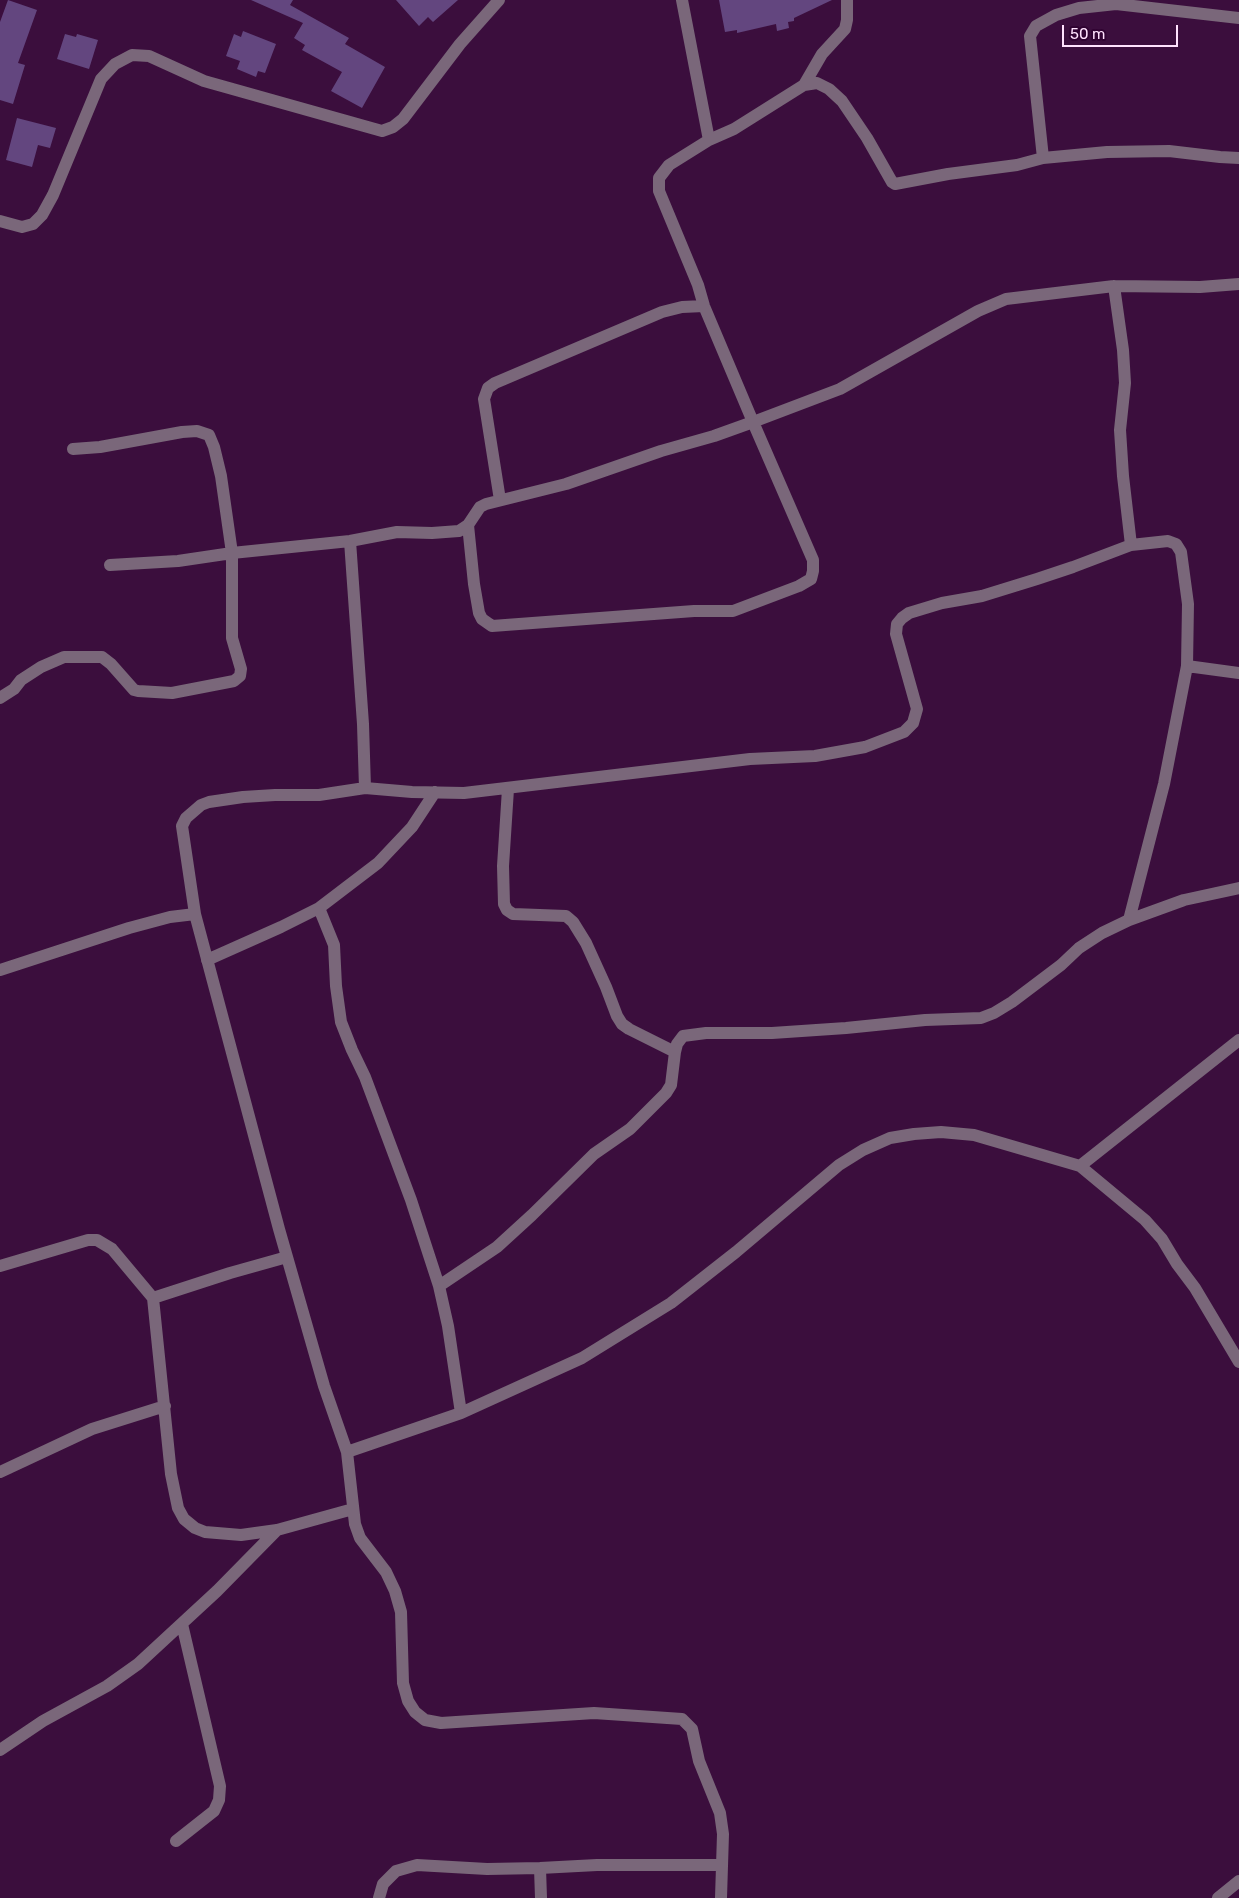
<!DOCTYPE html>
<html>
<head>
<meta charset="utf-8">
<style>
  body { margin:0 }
  #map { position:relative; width:1239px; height:1898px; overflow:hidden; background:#3b0e3d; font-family:Rubik,sans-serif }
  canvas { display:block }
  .scale { position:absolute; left:1062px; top:25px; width:116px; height:22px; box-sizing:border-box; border:2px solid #ffe2fe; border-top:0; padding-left:6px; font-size:15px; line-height:18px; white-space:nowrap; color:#ffe2fe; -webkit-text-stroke:4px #300332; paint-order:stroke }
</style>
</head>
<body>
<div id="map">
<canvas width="1239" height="1898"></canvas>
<div class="scale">50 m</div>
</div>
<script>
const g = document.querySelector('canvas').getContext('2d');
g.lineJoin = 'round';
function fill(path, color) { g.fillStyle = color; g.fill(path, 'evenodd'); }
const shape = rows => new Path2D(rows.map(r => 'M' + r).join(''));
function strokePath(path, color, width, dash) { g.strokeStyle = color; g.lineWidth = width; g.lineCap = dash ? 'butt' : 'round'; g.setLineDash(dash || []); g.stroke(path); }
const building = shape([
  [8,0,37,10,18,63,25,65,13,104,0,100,0,22],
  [251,0,293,0,290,5,349,38,345,44,385,67,362,108,331,91,342,72,302,50,305,45,294,38,303,23],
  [396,0,458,0,433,22,428,17,419,26],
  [719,0,832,0,794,18,794,21,788,22,789,28,777,31,776,24,737,33,737,30,725,32],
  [243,31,276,44,265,73,258,71,256,77,237,69,240,61,226,56,234,34,241,37],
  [65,34,76,37,77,34,98,40,89,69,57,59],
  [17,118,56,128,50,148,38,145,32,167,6,160]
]);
const minor = shape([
  [682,0,709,140,669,165,659,178,659,191,698,285,704,306,753,422,840,389,978,311,1006,299,1114,286,1200,287,1239,284],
  [804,85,822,54,845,29,847,20,847,0],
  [709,140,734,129,804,85,817,83,829,89,842,101,867,138,892,182,895,184,948,174,1017,165,1043,158,1107,152,1169,151,1220,157,1239,158],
  [1043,158,1030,36,1036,26,1056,15,1079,8,1116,4,1239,18],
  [0,221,22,227,33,224,42,215,53,195,101,79,115,64,132,55,149,56,204,81,382,131,393,127,403,119,460,44,499,0],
  [1114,286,1123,350,1125,383,1120,430,1123,476,1131,545],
  [73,449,100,447,182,432,197,431,209,435,214,447,221,476,232,553,350,541,397,532,432,533,459,531,468,525,480,507,486,504,566,484,661,451,714,436,753,422,813,560,813,571,811,579,799,586,733,611,694,611,492,626,482,619,479,613,474,584,468,525],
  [500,500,484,399,488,388,495,383,662,312,682,307,704,306],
  [350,541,363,724,365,788],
  [1187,666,1239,673],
  [0,698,14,689,21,680,41,667,64,657,102,657,111,664,134,690,138,691,172,693,234,681,240,676,241,669,232,638,232,553,178,561,110,565],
  [508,789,503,866,504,904,507,910,513,914,566,916,573,922,586,943,606,987,617,1016,622,1024,629,1029,675,1052],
  [319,908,334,945,336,986,341,1022,352,1050,365,1077,411,1200,439,1286],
  [195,914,182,826,186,818,201,805,209,802,243,797,275,795,319,795,365,788,412,792,464,793,750,759,815,756,865,747,904,732,913,723,917,709,896,634,897,624,902,618,909,613,942,603,982,596,1037,579,1073,567,1131,545,1168,541,1176,544,1181,552,1188,604,1187,666,1164,784,1129,920],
  [207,960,281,927,319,908,340,892,378,863,412,827,435,792],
  [0,970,129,928,170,917,195,914,279,1229,324,1386,347,1452,355,1524,360,1538,386,1572,395,1591,401,1612,403,1683,408,1701,415,1712,425,1720,441,1723,594,1713,682,1719,692,1729,699,1761,720,1813,723,1834,721,1898],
  [1080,1166,1145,1220,1162,1239,1177,1264,1195,1288,1239,1362],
  [287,1257,230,1273,153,1298,171,1474,178,1508,184,1519,195,1528,205,1532,241,1535,277,1530,353,1509],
  [0,1266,88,1240,97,1240,112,1249,153,1298],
  [461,1413,448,1326,439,1286,497,1247,532,1215,594,1154,630,1129,666,1093,671,1085,675,1052,677,1044,683,1036,706,1033,772,1033,846,1028,925,1020,981,1018,994,1013,1012,1002,1061,965,1079,948,1102,933,1129,920,1184,900,1239,888],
  [347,1452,461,1413,582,1358,671,1303,736,1252,839,1165,863,1150,890,1138,914,1134,941,1132,974,1135,1080,1166,1239,1040],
  [0,1472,92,1429,165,1406],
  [0,1750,43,1721,107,1686,138,1664,217,1591,277,1530],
  [176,1841,214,1811,219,1800,220,1786,182,1624],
  [540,1868,541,1898],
  [379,1898,383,1884,396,1871,417,1865,487,1869,540,1868,597,1865,722,1865],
  [1218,1898,1239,1881]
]);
fill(building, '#63467f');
strokePath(minor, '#7a677a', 12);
</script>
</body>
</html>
